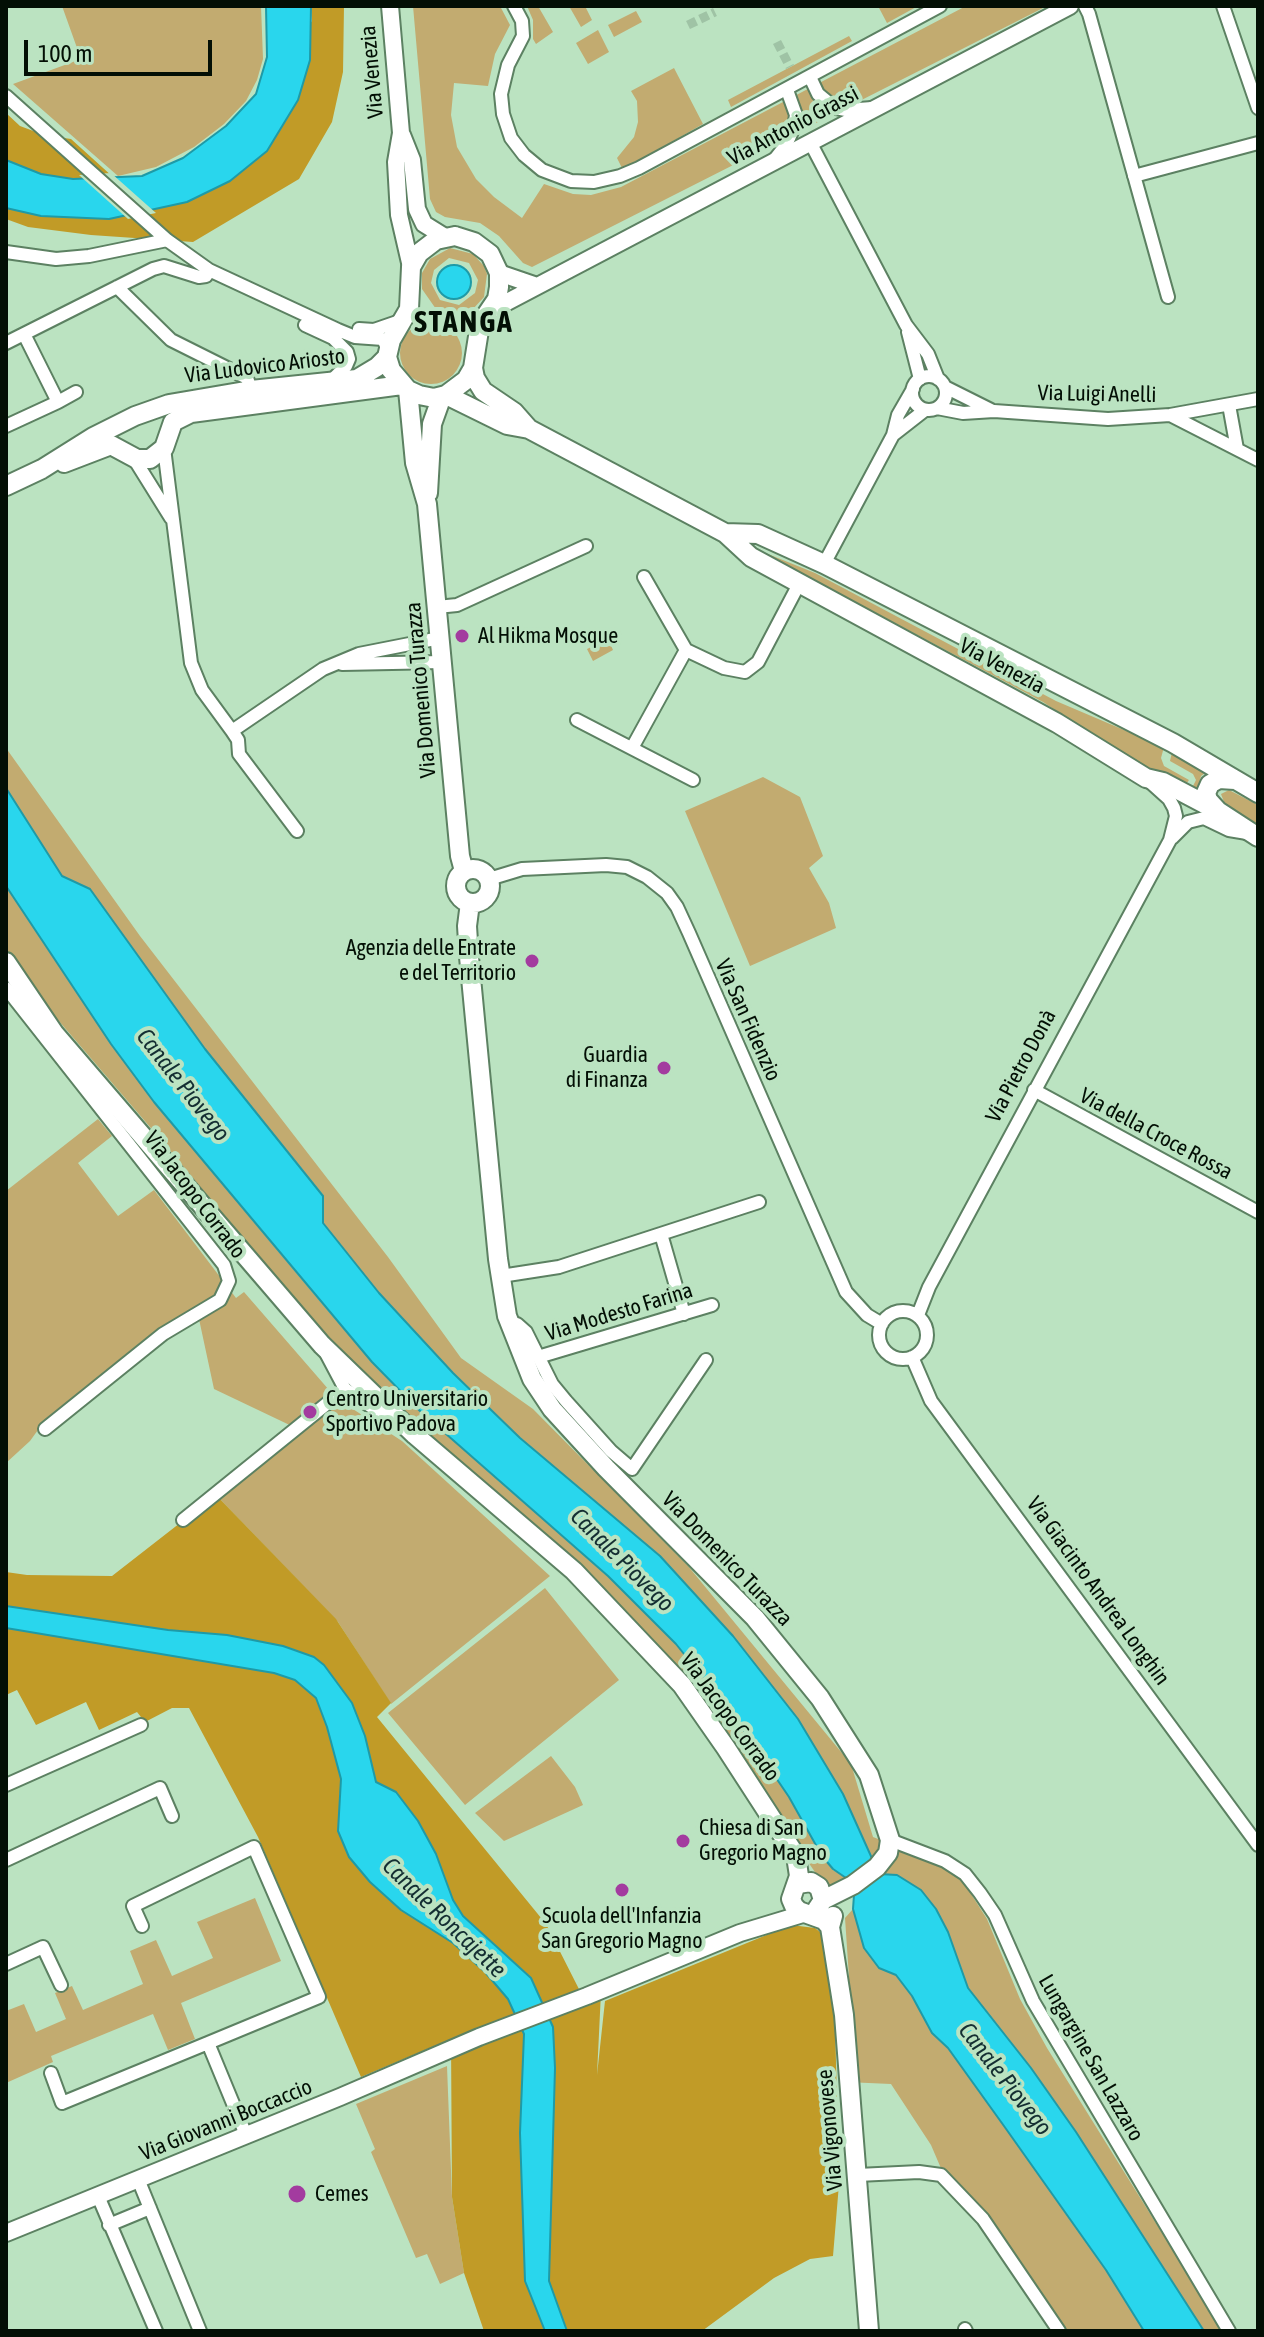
<!DOCTYPE html>
<html>
<head>
<meta charset="utf-8">
<style>
  body { margin:0 }
  #map { position:relative; width:1264px; height:2337px; overflow:hidden; background:#bbe3c1; font-family:"Asap Condensed",sans-serif }
  canvas { display:block }
  .frame { position:absolute; inset:0; border:8px solid #030f05; pointer-events:none }
  .scale { position:absolute; left:24px; top:40px; width:188px; height:36px; box-sizing:border-box; border:4px solid #030f05; border-top:0; padding-left:10px; font-size:24px; line-height:28px; white-space:nowrap; color:#030f05; -webkit-text-stroke:6px #bbe3c1; paint-order:stroke }
</style>
</head>
<body>
<div id="map">
<canvas width="1264" height="2337"></canvas>
<div class="frame"></div>
<div class="scale">100 m</div>
</div>
<script>
const g = document.querySelector('canvas').getContext('2d');
g.lineJoin = 'round';
function fill(path, color) { g.fillStyle = color; g.fill(path, 'evenodd'); }
const shape = rows => new Path2D(rows.map(r => 'M' + r).join(''));
function strokePath(path, color, width, dash) { g.strokeStyle = color; g.lineWidth = width; g.lineCap = dash ? 'butt' : 'round'; g.setLineDash(dash || []); g.stroke(path); }
function write(font, color, halo, rows, align = 'center') {
  g.font = font + ' "Asap Condensed",sans-serif'; g.lineWidth = 8; g.setLineDash([]); g.textBaseline = 'middle'; g.strokeStyle = halo; g.fillStyle = color; for (const [text, x, y, turn = 0] of rows) {
    g.save(); g.translate(x, y); g.rotate((+turn || 0) * Math.PI / 180); g.textAlign = isNaN(turn) ? turn : align; if (halo) g.strokeText(text, 0, 0); g.fillText(text, 0, 0); g.restore();
  }
}
const green = shape([
  [62,6,261,6,263,59,257,80,246,101,224,124,194,147,156,167,118,176,13,84,81,59],
  [413,6,500,6,510,25,495,54,488,86,454,83,451,115,457,147,476,179,494,197,522,218,544,184,573,194,591,195,621,187,966,6,1047,6,532,267,523,263,499,236,480,223,445,217,436,212,430,199],
  [527,6,538,6,553,32,536,44,533,39,533,20],
  [569,6,585,6,592,20,581,27],
  [878,6,918,6,887,23],
  [636,11,642,22,614,37,608,25],
  [598,30,609,52,588,64,576,43],
  [849,36,852,41,731,107,728,100],
  [674,68,703,124,623,170,617,158,634,137,638,122,637,101,631,91],
  [450,248,473,254,484,266,487,274,484,297,473,309,459,315,436,309,422,289,422,273,430,259],
  [449,258,469,263,478,280,475,293,459,305,440,300,431,283,434,270],
  '400 353a31 31 0 1 1 62 0a31 31 0 1 1-62 0Z',
  [758,550,815,573,1056,701,1164,747,1161,758,1164,766,1189,780,1184,787,1115,750,1043,702],
  [608,639,613,650,593,661,587,649],
  [6,748,140,936,388,1257,461,1358,533,1409,688,1566,851,1764,873,1837,919,1855,959,1875,987,1919,1020,1999,1047,2048,1223,2331,1204,2331,1076,2132,1031,2068,968,1988,948,1932,936,1909,875,1878,843,1794,798,1719,733,1636,660,1556,520,1438,453,1373,379,1293,323,1223,323,1195,205,1049,90,889,62,877,6,788],
  [1172,752,1208,771,1201,776,1197,793,1191,790,1196,780,1193,774,1170,761],
  [763,777,800,797,823,856,809,868,829,903,836,928,750,966,685,811],
  [1229,790,1258,805,1258,825,1236,813,1224,802,1221,794],
  [6,886,111,1044,154,1102,324,1306,372,1362,421,1412,608,1576,676,1644,736,1719,789,1797,822,1856,833,1870,848,1878,832,1889,817,1875,685,1683,415,1433,317,1328,162,1141,46,1006,6,949],
  [98,1119,112,1136,78,1163,118,1216,154,1190,236,1298,244,1292,336,1398,402,1441,550,1576,391,1704,338,1622,216,1495,298,1429,214,1389,199,1319,132,1352,43,1423,30,1441,6,1463,6,1191],
  [545,1588,619,1680,465,1805,388,1713],
  [551,1756,575,1787,583,1805,504,1841,475,1813],
  [255,1898,281,1961,181,2003,195,2039,168,2050,153,2014,51,2056,53,2062,6,2083,6,2011,24,2004,36,2032,66,2019,55,1993,72,1986,83,2010,143,1984,130,1951,156,1940,172,1976,213,1958,197,1922],
  [853,1909,864,1948,879,1968,896,1975,912,1996,932,2033,948,2048,1004,2126,1106,2270,1144,2331,1054,2331,979,2220,943,2173,931,2145,891,2084,846,2082,849,1977,845,1918],
  [447,2066,452,2197,464,2273,440,2284,427,2254,416,2258,371,2152,375,2149,356,2104]
]);
const forest = shape([
  [311,6,344,6,343,72,332,122,299,179,193,242,91,235,28,227,6,219,6,208,41,216,187,202,312,21],
  [6,113,20,126,44,135,71,139,113,177,73,179,41,174,6,160],
  [216,1495,336,1619,391,1703,377,1717,546,1924,584,1999,601,1992,597,2075,605,2001,791,1925,815,1928,820,1932,834,1981,839,2184,833,2256,810,2259,774,2278,702,2331,567,2331,549,2281,555,2068,553,2027,531,1978,463,1916,453,1900,436,1854,396,1792,376,1782,365,1736,352,1704,324,1665,314,1657,283,1646,228,1635,168,1630,6,1606,6,1572,27,1575,112,1576],
  [6,1628,274,1673,295,1680,316,1698,327,1727,341,1779,339,1805,370,1882,401,1910,453,1943,485,1972,508,1999,524,2034,520,2133,525,2281,545,2331,484,2331,464,2273,452,2197,451,2039,361,2077,258,1837,189,1708,172,1708,145,1722,137,1712,99,1730,86,1702,36,1725,17,1690,6,1695]
]);
const water = shape([
  [266,6,311,6,310,60,298,100,267,151,230,181,187,202,109,219,41,216,6,208,6,160,41,174,73,179,142,176,183,158,226,126,256,94,267,57,266,6],
  '437 282a17 17 0 1 1 34 0a17 17 0 1 1-34 0Z',
  [6,788,62,876,90,889,205,1049,323,1196,323,1223,379,1293,453,1373,520,1438,660,1556,733,1636,798,1719,843,1794,879,1874,897,1875,921,1890,936,1909,948,1932,968,1988,1031,2068,1076,2132,1204,2331,1144,2331,1106,2270,1004,2126,948,2048,932,2033,912,1996,896,1975,879,1968,864,1948,853,1909,854,1895,862,1889,833,1869,822,1856,789,1797,736,1719,676,1644,608,1576,421,1412,372,1362,154,1102,111,1044,6,886,6,788],
  [6,1606,168,1630,227,1635,283,1646,314,1657,324,1665,352,1703,365,1736,376,1782,396,1792,418,1821,436,1854,453,1900,463,1916,531,1978,553,2027,555,2068,549,2281,567,2331,545,2331,525,2281,520,2133,524,2034,508,1999,485,1972,453,1943,401,1910,370,1882,349,1857,338,1831,341,1779,327,1727,316,1698,295,1680,274,1673,6,1628,6,1606]
]);
const pier = shape([
  [111,173,156,213,128,219,79,175]
]);
const pedestrianTunnel = shape([
  [688,25,715,12],
  [777,42,790,67]
]);
const minor = shape([
  [514,6,522,21,523,36,508,65,501,94,503,114,511,138,524,155,542,170,571,181,594,182,620,176,639,168,940,6],
  [1085,6,1089,14,1168,297],
  [1223,6,1258,108],
  [810,77,818,94,835,108,846,110,872,108],
  [6,96,167,240,209,270,338,330,355,337,383,339,388,350],
  [810,142,906,325,928,354,938,379],
  [775,159,786,145,794,127,796,115,787,90],
  [1134,176,1258,143],
  [6,252,56,259,89,256,167,240],
  [117,287,171,340,247,378,251,390],
  [305,325,333,338,347,352,349,359,346,366,332,380],
  [359,329,374,330,400,321],
  [908,332,920,379],
  [6,343,153,269,164,266,199,277,206,276,209,270],
  '912 393a17 17 0 1 1 34 0a17 17 0 1 1-34 0Z',
  [945,387,991,410],
  [58,402,76,392],
  [1229,405,1237,449],
  [937,408,963,413,994,411,1108,419,1170,415,1258,399],
  [1170,415,1258,460],
  [6,426,58,402,24,334],
  [893,435,925,410],
  [164,448,191,663,202,690,232,731,323,669,359,654,440,638],
  [133,457,171,518],
  [824,564,893,435,898,415,913,389],
  [644,577,686,650],
  [437,607,457,605,586,546],
  [342,664,442,662],
  [577,720,693,780],
  [232,731,238,740,239,754,297,831],
  [632,748,686,650,724,668,745,672,758,662,799,584],
  [1172,838,1188,822,1204,818,1229,830,1247,833],
  [489,879,522,869,606,865,627,867,647,877,667,893,677,907,689,933,846,1292,867,1315,882,1324],
  [6,988,224,1265,229,1281,220,1300,163,1334,45,1429],
  [1034,1090,1258,1212],
  [661,1234,684,1314],
  [501,1276,559,1267,759,1202],
  '879 1335a24 24 0 1 1 48 0a24 24 0 1 1-48 0Z',
  [918,1315,929,1287,1170,840,1176,816,1174,808,1169,799,1149,781],
  [512,1324,517,1324,526,1332,552,1384,566,1401,611,1451,632,1469,706,1360],
  [327,1355,345,1389,391,1420],
  [538,1357,712,1305],
  [912,1357,931,1401,1258,1845],
  [183,1520,345,1389],
  [6,1785,141,1725],
  [890,1840,945,1861,965,1874,980,1893,995,1915,1033,2001,1229,2331],
  [6,1860,160,1788,172,1816],
  [142,1926,133,1906,254,1847,319,1997,208,2043,246,2135],
  [6,1964,43,1947,61,1985],
  [51,2073,62,2103,208,2043],
  [858,2175,919,2172,941,2175,983,2219,1059,2331],
  [138,2179,200,2331],
  [98,2196,156,2331],
  [109,2225,150,2208],
  [965,2329,966,2331]
]);
const tertiary = shape([
  [390,6,401,133,396,162,399,215,411,267],
  [402,135,412,160,417,209,424,224,445,237],
  [499,273,537,286],
  [490,311,1070,6],
  [6,2233,340,2097,479,2037,587,1996,740,1933,806,1913]
]);
const secondary = shape([
  [455,236,474,242,490,254,499,273,499,287,497,299,480,324,473,368,466,380,446,395,434,398,419,395,408,390,391,370,387,357,391,340,409,309,411,267,419,253,436,240,455,236],
  [473,368,475,378,483,391,514,412,529,429],
  [408,390,415,463,427,504,460,856,464,871],
  [446,395,507,425,529,429,725,533,751,557,1057,723,1146,778,1163,782,1218,811,1258,837],
  [64,463,111,445,137,459,150,459,164,448,173,422,191,413,402,385],
  [6,486,42,469,93,437,135,416,169,404,251,390,357,379,377,367,387,357],
  [428,493,432,424,442,396],
  [725,533,758,534,824,564,1173,743,1258,793],
  [1218,811,1208,800,1206,793,1210,784,1219,779,1235,780],
  '456 886a17 17 0 1 1 34 0a17 17 0 1 1-34 0Z',
  [470,903,467,926,469,957,498,1259,507,1316,532,1379,552,1409,606,1468,755,1618,820,1698,869,1775,890,1840,888,1853,877,1867,853,1885,823,1900],
  [6,962,54,1033,322,1345,415,1435,574,1571,682,1685,726,1748,796,1856,799,1876,791,1899,794,1906,799,1911,824,1920,830,1927],
  [798,1884,811,1882,819,1887,823,1900,817,1909],
  [833,1916,830,1927,844,2015,869,2331]
]);
const markers = [
  [462,636,8,"#a33b9f"],
  [532,961,8,"#a33b9f"],
  [664,1068,8,"#a33b9f"],
  [310,1412,8,"#a33b9f"],
  [683,1841,8,"#a33b9f"],
  [622,1890,8,"#a33b9f"],
  [297,2194,10,"#a33b9f"]
];
const streetNames = [
  ["Via Venezia",372,72,-95],
  ["Via Antonio Grassi",793,126,-28],
  ["Via Ludovico Ariosto",265,366,-7],
  ["Via Luigi Anelli",1097,394,1],
  ["Via Venezia",1002,666,28],
  ["Via Domenico Turazza",421,690,-95],
  ["Via San Fidenzio",748,1020,66],
  ["Via Pietro Donà",1021,1066,-62],
  ["Via della Croce Rossa",1156,1134,28],
  ["Via Jacopo Corrado",195,1195,53],
  ["Via Modesto Farina",619,1312,-17],
  ["Via Domenico Turazza",727,1559,46],
  ["Via Giacinto Andrea Longhin",1098,1591,54],
  ["Via Jacopo Corrado",730,1717,54],
  ["Lungargine San Lazzaro",1091,2058,60],
  ["Via Giovanni Boccaccio",226,2120,-22],
  ["Via Vigonovese",830,2130,-95]
];
const poiNames = [
  ["Al Hikma Mosque",478,636],
  ["Agenzia delle Entrate",516,948,"right"],
  ["e del Territorio",516,973,"right"],
  ["Guardia",648,1055,"right"],
  ["di Finanza",648,1080,"right"],
  ["Centro Universitario",326,1399],
  ["Sportivo Padova",326,1424],
  ["Chiesa di San",699,1828],
  ["Gregorio Magno",699,1853],
  ["Scuola dell'Infanzia",622,1916,"center"],
  ["San Gregorio Magno",622,1941,"center"],
  ["Cemes",315,2194]
];
const waterNames = [
  ["Canale Piovego",183,1085,52],
  ["Canale Piovego",622,1560,45],
  ["Canale Roncajette",444,1918,44],
  ["Canale Piovego",1005,2079,52]
];
const districtNames = [
  ["STANGA",464,323]
];
fill(green, '#c2ab70');
fill(forest, '#c19b27');
fill(water, '#29d6ed');
strokePath(water, '#1e9aa7', 2);
fill(pier, '#bbe3c1');
strokePath(pedestrianTunnel, '#9fc3a5', 9, [9, 4.5]);
strokePath(minor, '#5c8162', 16);
strokePath(tertiary, '#5c8162', 20);
strokePath(secondary, '#5c8162', 22);
strokePath(minor, '#fff', 12);
strokePath(tertiary, '#fff', 16);
strokePath(secondary, '#fff', 18);
for (const [x, y, r, color] of markers) { const dot = new Path2D(); dot.arc(x, y, r, 0, 2 * Math.PI); g.fillStyle = color; g.fill(dot); strokePath(dot, '#bbe3c1', 3); }
write('22px', '#030f05', '#bbe3c1', streetNames);
write('22px', '#030f05', '#bbe3c1', poiNames, 'left');
write('italic 24px', '#142e32', '#bbe3c1', waterNames);
g.letterSpacing = '2px';
write('bold 30px', '#030f05', '#bbe3c1', districtNames);
g.letterSpacing = '0px';
</script>
</body>
</html>
